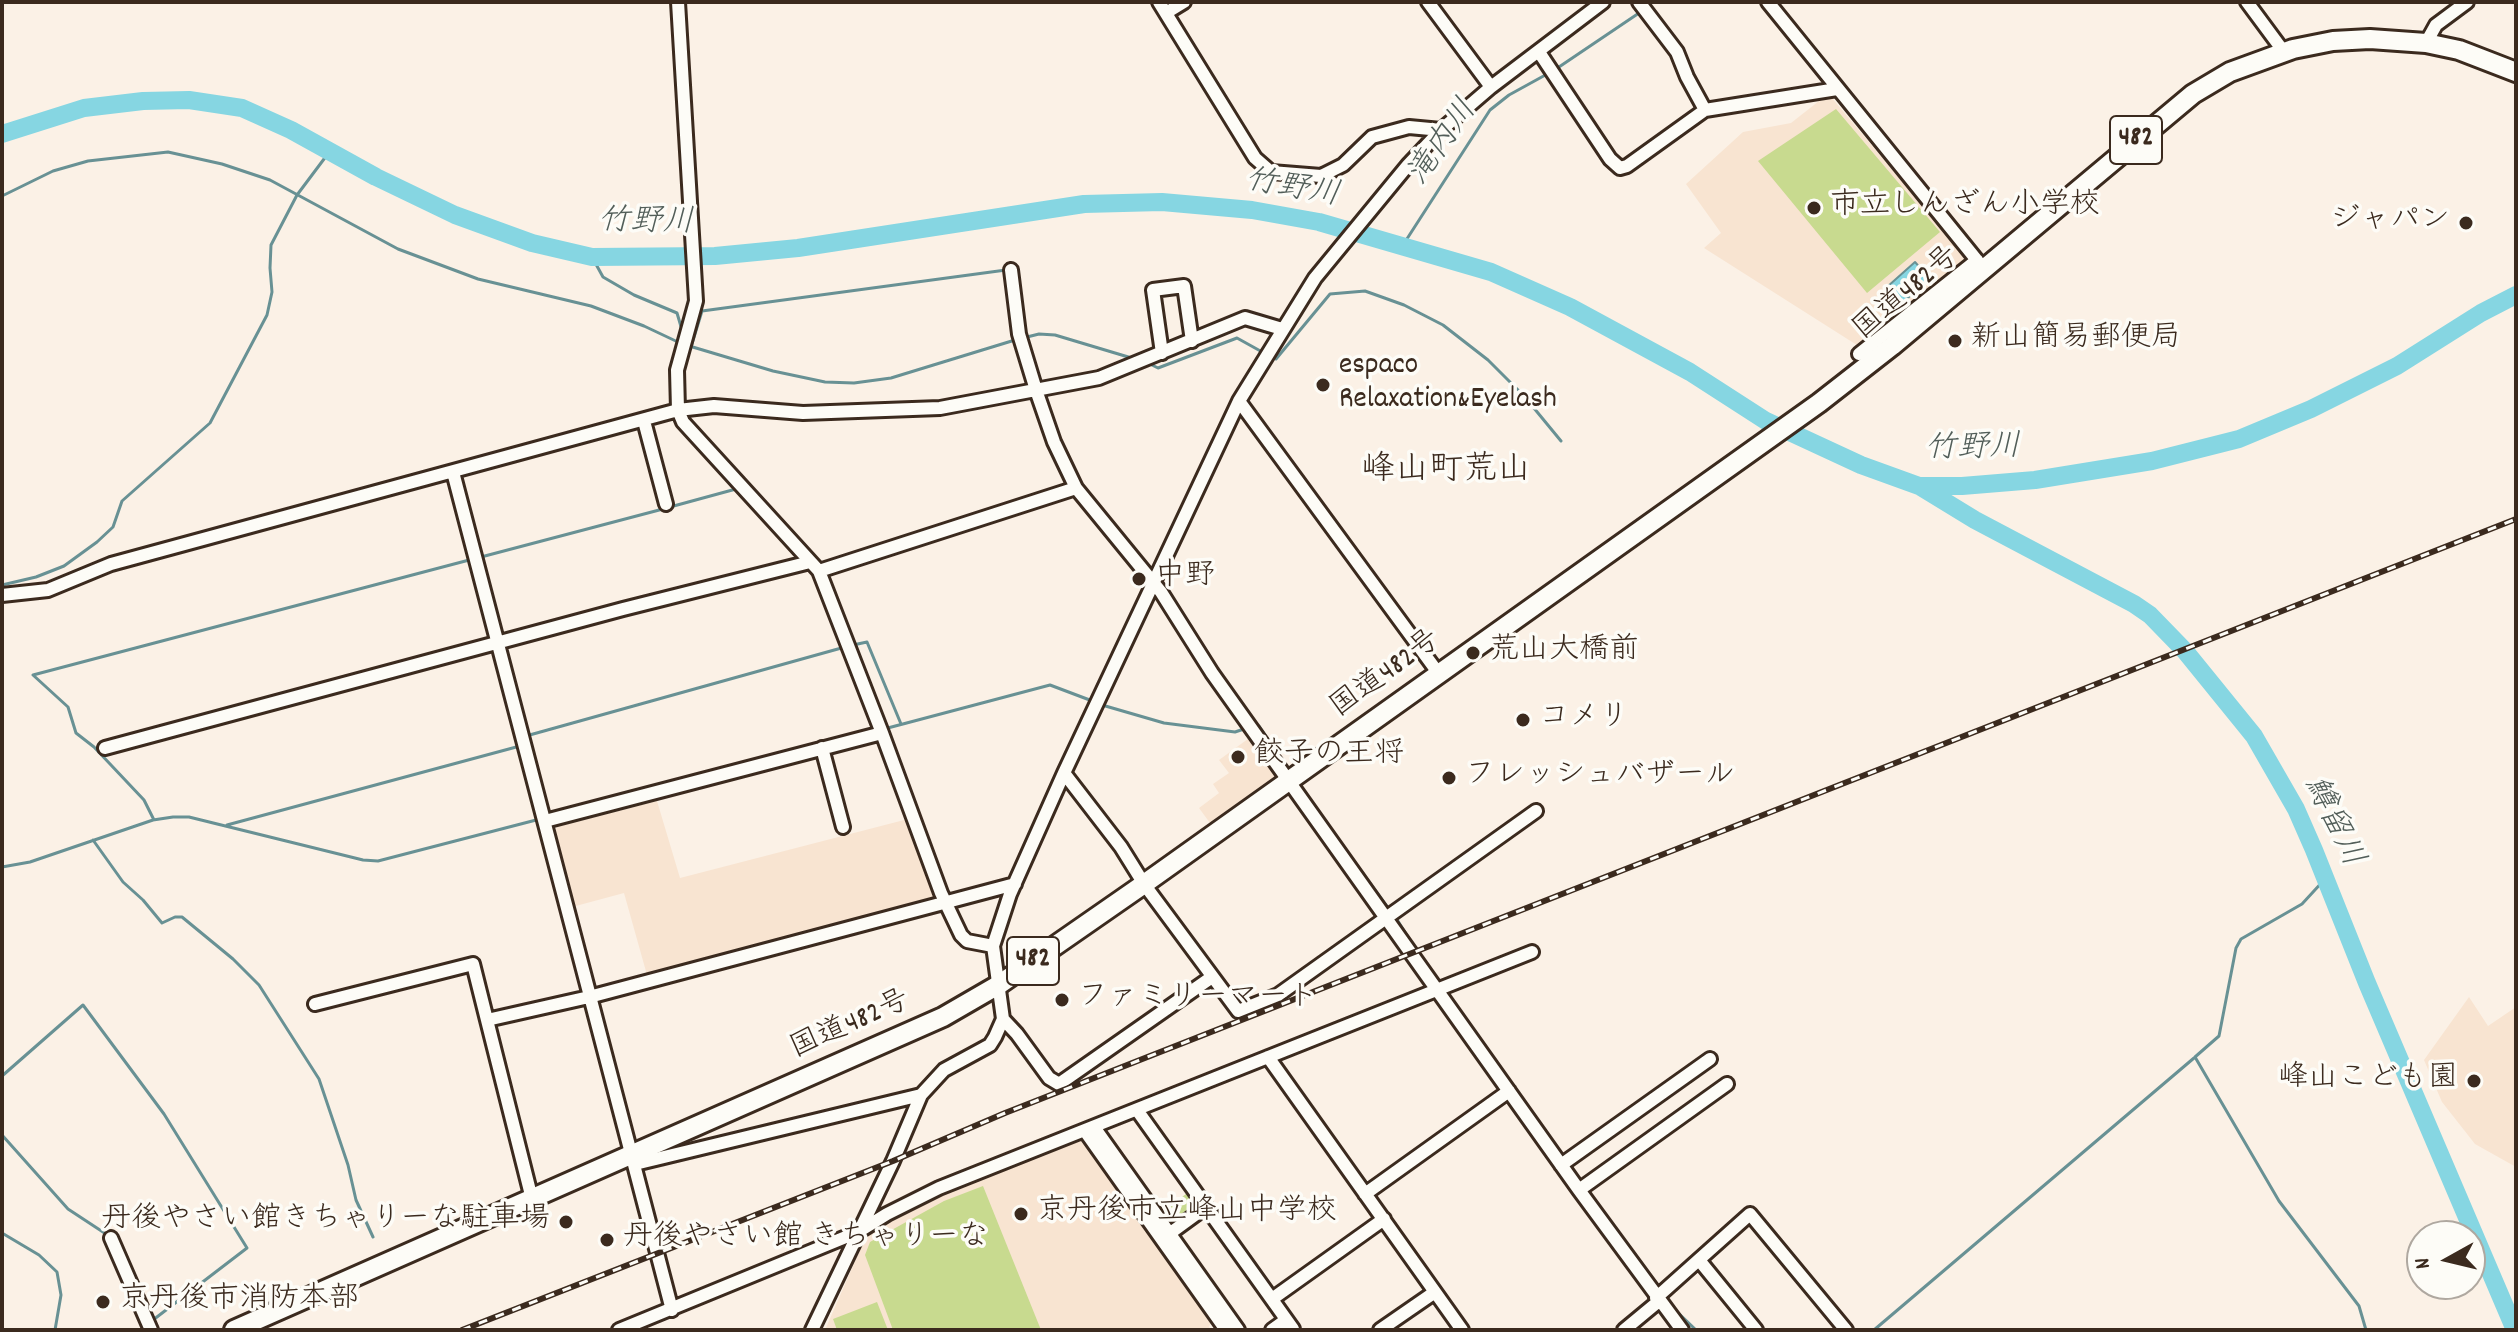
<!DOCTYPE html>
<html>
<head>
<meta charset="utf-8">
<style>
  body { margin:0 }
  #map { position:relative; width:2518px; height:1332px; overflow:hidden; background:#fbf1e6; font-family:Dekko,sans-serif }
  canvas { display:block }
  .frame { position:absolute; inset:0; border:4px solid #3b2a1e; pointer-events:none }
  .north { position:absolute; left:2406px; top:1220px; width:80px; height:80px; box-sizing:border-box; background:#fdfcf7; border:2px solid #afa8a0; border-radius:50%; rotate:262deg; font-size:22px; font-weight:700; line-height:32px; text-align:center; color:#3b2a1e }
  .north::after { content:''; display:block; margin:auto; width:28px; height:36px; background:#3b2a1e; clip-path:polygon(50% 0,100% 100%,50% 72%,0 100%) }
</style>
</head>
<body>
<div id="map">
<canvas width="2518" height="1332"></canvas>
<div class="frame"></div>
<div class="north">N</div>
</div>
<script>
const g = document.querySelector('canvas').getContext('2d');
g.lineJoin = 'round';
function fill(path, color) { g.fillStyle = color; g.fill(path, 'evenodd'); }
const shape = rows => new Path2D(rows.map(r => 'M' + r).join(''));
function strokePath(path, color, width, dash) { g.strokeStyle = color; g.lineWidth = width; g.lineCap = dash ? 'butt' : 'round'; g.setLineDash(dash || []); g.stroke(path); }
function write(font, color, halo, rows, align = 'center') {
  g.font = font + ' Dekko,"Klee One",sans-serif'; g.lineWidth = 7; g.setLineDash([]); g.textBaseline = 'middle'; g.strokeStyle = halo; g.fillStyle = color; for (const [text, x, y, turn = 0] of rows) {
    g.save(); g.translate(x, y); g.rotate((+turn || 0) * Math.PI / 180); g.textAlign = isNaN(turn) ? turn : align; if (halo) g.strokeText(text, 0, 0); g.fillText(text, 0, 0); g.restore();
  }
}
const built = shape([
  [1832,98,1968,260,1860,347,1704,248,1721,233,1686,184,1743,132,1791,123,1819,101],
  [1252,736,1279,774,1210,823,1199,808,1219,793,1213,784,1229,773,1219,760],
  [657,801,680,878,908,819,939,898,647,975,624,893,572,907,554,834,557,827],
  [2469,997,2488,1026,2516,1007,2516,1167,2475,1144,2442,1102,2424,1060],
  [1084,1138,1213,1318,1209,1327,1212,1330,825,1330,866,1236,941,1192]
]);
const green = shape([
  [1836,109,1940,232,1867,293,1758,161],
  [983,1186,1041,1330,893,1330,865,1255,870,1242,944,1201],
  [1190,1191,1201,1206,1170,1229,1159,1214],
  [877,1302,888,1330,837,1330,833,1319]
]);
const water = shape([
  [1915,262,1930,279,1902,303,1887,287,1915,262]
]);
const stream = shape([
  [1556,69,1642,11],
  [2,196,53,171,88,161,168,152,222,164,270,180,398,249,478,279,591,306,644,326,680,343],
  [1403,245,1490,110,1509,95,1549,73],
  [592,257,603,277,634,295,677,313,682,330],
  [1023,338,1039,334,1055,335,1135,359],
  [686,345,773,371,825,382,854,383,891,378,1015,340],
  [691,347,702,311,1006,270],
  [1271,356,1276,359,1330,294,1365,291,1404,305,1443,325,1488,360,1524,396,1561,441],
  [1146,362,1158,368,1237,338,1264,353],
  [670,507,736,489],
  [481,557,663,509],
  [2,585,36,577,64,566,97,542,113,527,122,501,210,423,267,315,272,292,270,268,271,245,297,195,330,151],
  [853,645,867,642,901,724],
  [1102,705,1164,723,1235,732,1247,728],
  [1254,727,1259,726,1285,765],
  [884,729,1050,685,1095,702],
  [526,736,845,647],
  [1304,793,1391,912],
  [154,820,144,800,94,747,76,733,68,707,33,675,473,559],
  [227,825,520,746],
  [93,840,123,882,143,900,162,923,175,917,182,917,233,959,259,985,319,1079,348,1165,356,1200,373,1237],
  [2,867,30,862,153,820,173,817,189,817,363,860,378,861,540,819],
  [2325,879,2302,904,2241,939,2236,948,2219,1036,2195,1057,2279,1201,2359,1306,2366,1330],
  [1396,918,1413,945],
  [1421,956,1440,983],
  [1444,989,1460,1013],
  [2,1076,83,1005,164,1114,247,1248,153,1320],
  [2,1135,68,1209,106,1234,108,1237],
  [2,1233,39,1255,57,1272,61,1295,55,1330],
  [1673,1308,1696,1330],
  [1874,1330,2194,1058]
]);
const river = shape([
  [2,134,84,108,143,101,189,100,242,108,291,130,376,177,455,215,532,243,592,257,715,256,798,248,1084,204,1162,202,1252,210,1319,222,1491,272,1570,307,1690,372,1766,421,1861,465,1919,486,1962,486,2035,480,2152,461,2239,439,2311,409,2397,366,2481,313,2516,295],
  [1921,487,1975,520,2134,604,2150,615,2185,651,2254,736,2296,809,2314,850,2367,983,2515,1330]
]);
const minor = shape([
  [678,2,696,301,677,370,678,410,683,422,819,571,882,733,941,893,961,935,967,941,993,946],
  [1159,2,1255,158,1271,172,1321,176,1343,165,1372,137,1409,127,1441,130],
  [1428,2,1491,87],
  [1639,2,1677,52,1687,77,1705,110],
  [1768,2,1984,269],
  [2247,2,2284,52],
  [1166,13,1184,2],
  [2426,43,2436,25,2467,2],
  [1539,52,1610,159,1620,168,1627,166,1705,110,1837,89],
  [1011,270,1019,334,1036,390,1054,442,1076,488,1161,592,1212,673,1579,1190,1682,1330],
  [1162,353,1153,290,1184,286,1192,341],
  [1859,354,1977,260],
  [1239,401,1439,674],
  [644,421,666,504],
  [453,472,672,1310],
  [819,571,1076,488],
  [2,595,48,590,111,564,678,410,714,406,803,413,940,408,1099,378,1245,318,1282,329],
  [105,748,623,609,810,562],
  [822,748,843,827],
  [1064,773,1121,847,1144,884,1238,1011,1278,995,1536,811],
  [545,821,882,733],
  [315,1004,473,964,487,1020,589,997,1015,884],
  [1003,1019,1017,1034,1049,1078,1059,1084,1212,977],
  [487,1020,532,1199],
  [1268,1057,1462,1330],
  [1137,1110,1293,1329],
  [1094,1127,1238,1330],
  [1085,1131,1226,1330],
  [635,1164,921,1095],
  [1561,1165,1710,1059],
  [1579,1190,1727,1084],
  [1365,1194,1509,1091],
  [1169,1234,1206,1207],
  [111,1238,151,1330],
  [1699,1260,1756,1330],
  [1656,1298,1750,1214,1846,1330],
  [1272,1299,1384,1219],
  [619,1330,858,1232,887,1214,939,1188,1532,952],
  [812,1330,893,1161,921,1095,944,1070,990,1045,995,1037,1003,1019,993,946,1010,894,1064,773,1239,401,1315,278,1408,165,1441,130,1491,87,1603,2],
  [1272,1330,1286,1320],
  [1380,1330,1435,1292],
  [1624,1330,1659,1301]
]);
const highway = shape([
  [234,1330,943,1017,1000,984,1144,884,1819,403,1892,346,2193,94,2230,72,2293,49,2333,41,2370,39,2426,43,2459,50,2516,72]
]);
const rail = shape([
  [462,1330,893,1161,1005,1113,2516,519]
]);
const markers = [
  [1814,208,8,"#3b2a1e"],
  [2466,223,8,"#3b2a1e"],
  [1955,341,8,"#3b2a1e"],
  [1323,385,8,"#3b2a1e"],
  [1139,579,8,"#3b2a1e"],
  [1473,653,8,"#3b2a1e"],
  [1523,720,8,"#3b2a1e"],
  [1238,757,8,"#3b2a1e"],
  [1449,778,8,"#3b2a1e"],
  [1062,1000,8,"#3b2a1e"],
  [2474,1081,8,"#3b2a1e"],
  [1021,1214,8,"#3b2a1e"],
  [566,1222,8,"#3b2a1e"],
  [607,1240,8,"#3b2a1e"],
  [103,1302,8,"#3b2a1e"]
];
const shields = [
  [2136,140,52],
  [1033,961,52]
];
const shieldNames = [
  ["482",2136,140],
  ["482",1033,961]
];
const poiNames = [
  ["市立しんざん小学校",1830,208],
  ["ジャパン",2450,223,"right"],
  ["新山簡易郵便局",1971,341],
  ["espaco",1339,368],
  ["Relaxation&Eyelash",1339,402],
  ["中野",1155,579],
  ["荒山大橋前",1489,653],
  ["コメリ",1539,720],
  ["餃子の王将",1254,757],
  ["フレッシュバザール",1465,778],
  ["ファミリーマート",1078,1000],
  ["峰山こども園",2458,1081,"right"],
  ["京丹後市立峰山中学校",1037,1214],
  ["丹後やさい館きちゃりーな駐車場",550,1222,"right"],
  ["丹後やさい館 きちゃりーな",623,1240],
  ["京丹後市消防本部",119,1302]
];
const streetNames = [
  ["国道482号",1908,295,-40],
  ["国道482号",1387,676,-36],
  ["国道482号",851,1027,-24]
];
const waterNames = [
  ["滝内川",1445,144,-55],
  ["竹野川",1292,191,10],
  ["竹野川",646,225,1],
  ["竹野川",1973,451,-1],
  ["鱒留川",2331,823,64]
];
const quarterNames = [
  ["峰山町荒山",1446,473]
];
fill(built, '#f8e4d1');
fill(green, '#c8da8f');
fill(water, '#86d6e2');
strokePath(water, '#689194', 2);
strokePath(stream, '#689194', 3);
strokePath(river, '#86d6e2', 18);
strokePath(minor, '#3b2a1e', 18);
strokePath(highway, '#3b2a1e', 24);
strokePath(minor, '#fdfcf7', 12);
strokePath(highway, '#fdfcf7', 18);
strokePath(rail, '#3b2a1e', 6);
strokePath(rail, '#fdfcf7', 3, [9]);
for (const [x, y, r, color] of markers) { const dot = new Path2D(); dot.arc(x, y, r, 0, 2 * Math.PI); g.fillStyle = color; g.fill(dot); strokePath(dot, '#fdfcf7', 3); }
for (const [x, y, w] of shields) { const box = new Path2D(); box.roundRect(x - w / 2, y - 24, w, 48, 6); g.fillStyle = '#fdfcf7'; g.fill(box); strokePath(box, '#3b2a1e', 2); }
write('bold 28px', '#3b2a1e', null, shieldNames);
write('30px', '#3b2a1e', '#fdfcf7', poiNames, 'left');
write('30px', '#3b2a1e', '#fdfcf7', streetNames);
write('italic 32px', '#525e59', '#fdfcf7', waterNames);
write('34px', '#3b2a1e', '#fdfcf7', quarterNames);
</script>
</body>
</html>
